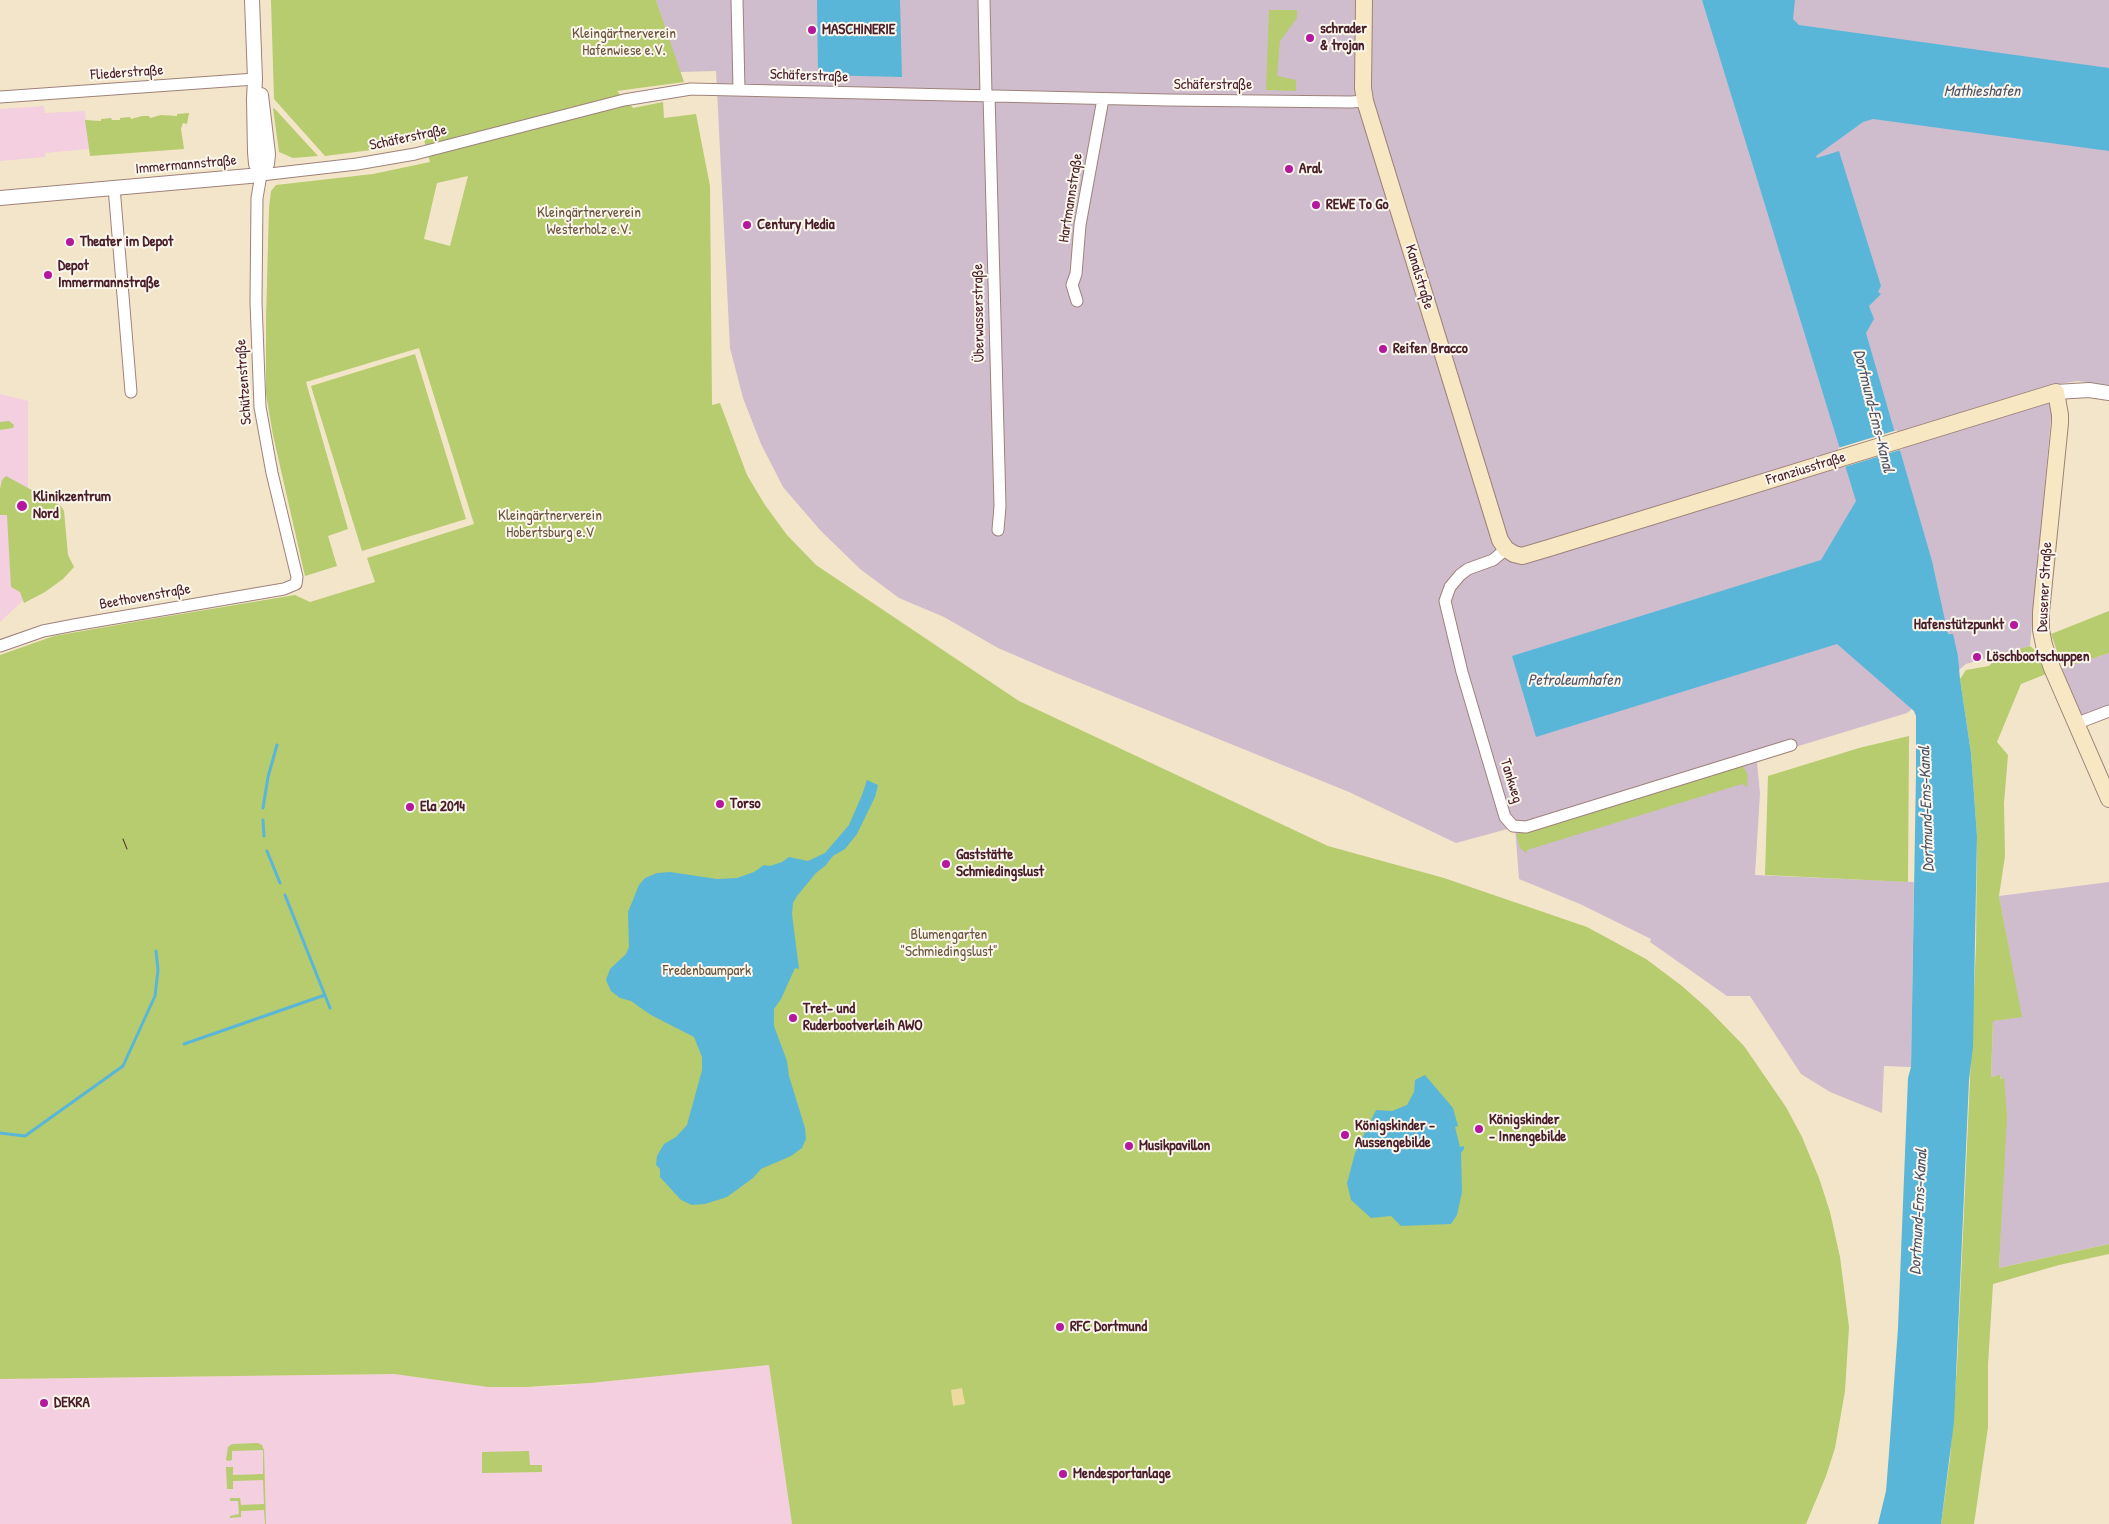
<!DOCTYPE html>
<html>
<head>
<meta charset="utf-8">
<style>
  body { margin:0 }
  canvas { display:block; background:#f3e5c9 }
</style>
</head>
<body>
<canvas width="2109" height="1524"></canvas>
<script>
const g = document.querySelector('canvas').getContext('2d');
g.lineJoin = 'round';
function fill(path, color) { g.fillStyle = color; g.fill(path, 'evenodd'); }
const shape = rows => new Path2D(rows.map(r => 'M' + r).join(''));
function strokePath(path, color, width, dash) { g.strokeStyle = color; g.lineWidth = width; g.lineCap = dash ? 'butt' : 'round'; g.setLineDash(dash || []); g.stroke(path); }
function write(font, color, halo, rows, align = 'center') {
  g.font = font + ' "Patrick Hand",sans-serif'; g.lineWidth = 4; g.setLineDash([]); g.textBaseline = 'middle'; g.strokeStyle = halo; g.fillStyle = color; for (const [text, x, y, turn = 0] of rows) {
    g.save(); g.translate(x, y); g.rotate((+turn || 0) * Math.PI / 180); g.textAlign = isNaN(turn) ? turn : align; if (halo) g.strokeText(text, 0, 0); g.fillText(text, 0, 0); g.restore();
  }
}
const built = shape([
  [44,106,45,113,85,111,89,149,45,153,45,157,0,161,0,109],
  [0,394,28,401,28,497,63,563,0,622],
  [769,1365,792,1524,0,1524,0,1379,394,1374,488,1387,526,1387,560,1386]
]);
const industrial = shape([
  [656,0,2109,0,2109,385,2078,381,2054,385,2030,646,1966,664,1907,713,1792,748,1757,762,1760,793,1755,875,1914,882,1911,1067,1884,1066,1882,1113,1830,1092,1801,1074,1750,996,1727,996,1650,942,1651,939,1580,904,1519,879,1515,827,1456,843,1349,792,1056,673,998,648,944,617,899,598,860,569,820,530,783,487,761,444,743,398,730,348,716,71,680,72],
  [2109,653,2109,717,2081,727,2057,670],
  [2109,882,2109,1244,1999,1268,2004,1163,2003,1078,2000,1079,2001,1076,1991,1077,1993,1021,2021,1016,1999,896]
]);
const green = shape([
  [271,0,656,0,684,82,617,91,633,108,663,102,664,118,696,114,710,186,712,405,720,403,747,475,765,505,787,535,816,565,1019,701,1328,846,1444,878,1587,927,1646,959,1682,986,1709,1010,1744,1046,1786,1107,1802,1137,1819,1178,1830,1212,1840,1257,1849,1327,1845,1391,1835,1448,1826,1476,1806,1524,792,1524,769,1365,590,1383,526,1387,488,1387,394,1374,0,1379,0,655,54,636,157,618,295,595,310,602,375,582,367,558,474,524,419,348,306,382,348,529,328,536,337,566,305,576,273,435,266,394,266,320,269,208,271,191,276,185,373,174,430,162,424,140,379,149,325,156,274,99],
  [468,176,450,246,424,239,437,183],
  [1269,10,1297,10,1297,18,1280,41,1277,76,1296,80,1296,91,1266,90],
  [273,108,275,109,318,156,293,158,279,152],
  [189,113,187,124,183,123,181,129,184,149,90,156,85,120,101,121,101,119,111,118,112,120,120,120,120,118,130,117,131,119,142,116,149,116,150,118,161,115,177,116,177,114],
  [415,354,466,519,362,551,311,386],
  [9,421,14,425,13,428,0,430,0,422],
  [6,476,61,506,64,511,68,555,74,567,63,579,45,592,24,603,20,592,11,587,7,515,0,515,0,489,2,480],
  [2109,611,2109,653,2067,667,2064,654,2058,654,2051,634],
  [2030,646,2037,652,2046,674,2021,684,1997,742,2008,755,2004,803,2005,856,1999,896,2022,1017,1993,1021,1991,1077,2001,1075,2000,1079,2004,1078,2007,1116,1999,1268,2109,1244,2109,1254,2059,1265,1993,1284,1988,1365,1988,1427,1974,1524,1941,1524,1950,1458,1957,1367,1976,946,1977,836,1971,753,1960,679,1966,670,1989,666,1997,655],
  [1909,736,1908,882,1765,875,1768,776,1859,748],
  [1743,766,1748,775,1747,787,1742,784,1527,850,1526,853,1520,848,1516,834],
  [258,1443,262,1445,264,1450,266,1524,265,1524,264,1510,241,1511,241,1517,230,1518,230,1516,239,1514,238,1501,230,1501,230,1498,240,1498,241,1505,264,1504,263,1480,233,1481,233,1489,227,1489,226,1467,233,1467,233,1475,263,1474,263,1450,232,1451,232,1460,229,1461,226,1460,228,1447,232,1444],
  [529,1451,530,1465,542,1465,542,1472,482,1473,482,1452]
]);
const sand = shape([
  [962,1388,965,1404,953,1406,951,1390]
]);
const water = shape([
  [817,0,900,0,902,77,818,75],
  [1702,0,1795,0,1793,19,1799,25,2109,68,2109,151,1873,119,1863,122,1816,156,1817,158,1839,151,1881,286,1878,292,1881,294,1869,306,1874,319,1866,333,1932,561,1948,634,1953,634,1958,656,1960,679,1971,753,1977,836,1973,1047,1969,1080,1954,1422,1941,1524,1878,1524,1886,1491,1889,1453,1898,1328,1908,1078,1911,1067,1916,773,1916,716,1914,711,1837,644,1536,737,1512,656,1821,560,1856,501],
  [867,780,878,785,875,797,857,834,845,849,833,856,825,866,816,873,797,896,793,903,792,914,799,969,795,968,781,999,774,1009,774,1026,787,1061,789,1076,805,1128,806,1139,802,1148,791,1156,761,1169,753,1178,727,1197,705,1204,692,1205,681,1200,660,1177,660,1169,656,1165,657,1156,664,1144,676,1137,687,1125,702,1070,702,1057,694,1037,651,1015,631,1001,620,998,611,991,606,980,610,969,626,954,629,947,628,912,639,885,645,878,657,873,670,872,717,879,737,878,754,872,764,865,770,866,782,862,789,857,808,861,825,853,849,825,862,795],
  [1425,1075,1453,1108,1458,1126,1455,1127,1460,1147,1464,1146,1464,1149,1461,1153,1462,1192,1457,1215,1451,1224,1401,1226,1391,1216,1371,1218,1351,1200,1347,1183,1355,1153,1376,1110,1392,1111,1407,1105,1414,1092,1415,1080]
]);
const pier = shape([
  [1897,430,1903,449,1844,467,1838,448]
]);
const stream = shape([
  [263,808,268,777,277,745],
  [263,820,264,836],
  [267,851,280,883],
  [285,895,330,1008],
  [184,1044,325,995],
  [0,1133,25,1136,123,1066,155,996,158,970,156,951]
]);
const minor = shape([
  [737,0,739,89],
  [984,0,986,95],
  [989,95,1000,506,998,530],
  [0,97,255,79],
  [114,187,131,392],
  [1077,301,1072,285,1076,274,1080,225,1103,99],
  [1506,549,1493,560,1468,569,1460,575,1450,587,1445,601,1462,672,1505,817,1513,826,1526,827,1791,745],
  [0,646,43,631,74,625,284,589,296,584,297,577,272,473,260,407,256,302,257,198,261,175,357,164,415,154,624,100,691,89,1168,100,1351,102,1365,101],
  [2075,724,2109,711]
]);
const tertiary = shape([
  [252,0,255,79,254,99,255,152,256,164,261,175],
  [261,175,267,164,268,154,261,95],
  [0,198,261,175],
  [2056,392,2089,390,2109,393]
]);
const secondary = shape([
  [1364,0,1363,88,1365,101,1500,540,1506,549,1514,554,1522,556,1549,548,2056,392,2060,415,2060,423,2041,612,2041,630,2044,645,2052,668,2109,799]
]);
const tram = shape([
  [123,839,127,849]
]);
const markers = [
  [812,30,5,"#b5179e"],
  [1310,38,5,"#b5179e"],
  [1289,169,5,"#b5179e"],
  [1316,205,5,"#b5179e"],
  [747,225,5,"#b5179e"],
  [70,242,5,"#b5179e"],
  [48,275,5,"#b5179e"],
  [1383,349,5,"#b5179e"],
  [22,506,6,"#b5179e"],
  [2014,625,5,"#b5179e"],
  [1977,657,5,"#b5179e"],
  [720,804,5,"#b5179e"],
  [410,807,5,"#b5179e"],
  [946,864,5,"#b5179e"],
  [793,1018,5,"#b5179e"],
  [1479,1129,5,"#b5179e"],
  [1345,1135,5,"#b5179e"],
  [1129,1146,5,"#b5179e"],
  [1060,1327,5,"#b5179e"],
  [44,1403,5,"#b5179e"],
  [1063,1474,5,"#b5179e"]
];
const poiNames = [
  ["schrader",1320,29],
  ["& trojan",1320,46],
  ["MASCHINERIE",822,30],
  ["Aral",1299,169],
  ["REWE To Go",1326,205],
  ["Century Media",757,225],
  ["Theater im Depot",80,242],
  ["Depot",58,266],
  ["Immermannstraße",58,283],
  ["Reifen Bracco",1393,349],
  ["Klinikzentrum",33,497],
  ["Nord",33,514],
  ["Hafenstützpunkt",2004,625,"right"],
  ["Löschbootschuppen",1987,657],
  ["Torso",730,804],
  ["Ela 2014",420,807],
  ["Gaststätte",956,855],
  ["Schmiedingslust",956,872],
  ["Tret- und",803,1009],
  ["Ruderbootverleih AWO",803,1026],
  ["Königskinder",1489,1120],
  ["- Innengebilde",1489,1137],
  ["Königskinder -",1355,1126],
  ["Aussengebilde",1355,1143],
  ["Musikpavillon",1139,1146],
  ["RFC Dortmund",1070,1327],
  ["DEKRA",54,1403],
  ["Mendesportanlage",1073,1474]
];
const parkNames = [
  ["Kleingärtnerverein",624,34],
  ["Hafenwiese e.V.",624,51],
  ["Kleingärtnerverein",589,213],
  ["Westerholz e.V.",589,230],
  ["Kleingärtnerverein",550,516],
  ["Hobertsburg e.V",550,533],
  ["Blumengarten",949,935],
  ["\"Schmiedingslust\"",949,952],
  ["Fredenbaumpark",707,971]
];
const streetNames = [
  ["Fliederstraße",127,73,-4],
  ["Schäferstraße",809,76,2],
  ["Schäferstraße",1213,85],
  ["Schäferstraße",408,138,-12],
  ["Immermannstraße",186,165,-5],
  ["Hartmannstraße",1071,198,-81],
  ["Kanalstraße",1419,277,73],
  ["Überwasserstraße",979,313,-91],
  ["Schützenstraße",244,382,-94],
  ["Franziusstraße",1806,469,-17],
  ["Deusener Straße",2045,587,-87],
  ["Beethovenstraße",145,597,-10],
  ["Tankweg",1511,781,73]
];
const waterNames = [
  ["Mathieshafen",1982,92],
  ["Dortmund-Ems-Kanal",1873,411,76],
  ["Petroleumhafen",1574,681],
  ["Dortmund-Ems-Kanal",1927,809,-92],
  ["Dortmund-Ems-Kanal",1919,1212,-87]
];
fill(built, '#f3cfdf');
fill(industrial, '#cfbdce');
fill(green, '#b7cb6f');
fill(sand, '#eeda9e');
fill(water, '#5ab6d8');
fill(pier, '#f3e5c9');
strokePath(stream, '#5ab6d8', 3);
strokePath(minor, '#9e827a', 13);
strokePath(tertiary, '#9e827a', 16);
strokePath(secondary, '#9e827a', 18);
strokePath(minor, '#fff', 11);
strokePath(tertiary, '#fff', 14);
strokePath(secondary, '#f7e8c3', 16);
strokePath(tram, '#4a1f2b', 1);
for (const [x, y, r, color] of markers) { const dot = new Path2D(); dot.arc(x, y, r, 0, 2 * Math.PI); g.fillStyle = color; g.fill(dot); strokePath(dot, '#fbf7ec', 2); }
write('bold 15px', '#4a1f2b', '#fbf7ec', poiNames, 'left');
write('15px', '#6b533f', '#fbf7ec', parkNames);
write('15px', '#4a1f2b', '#fbf7ec', streetNames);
write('italic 16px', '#505468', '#fbf7ec', waterNames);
</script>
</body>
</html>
